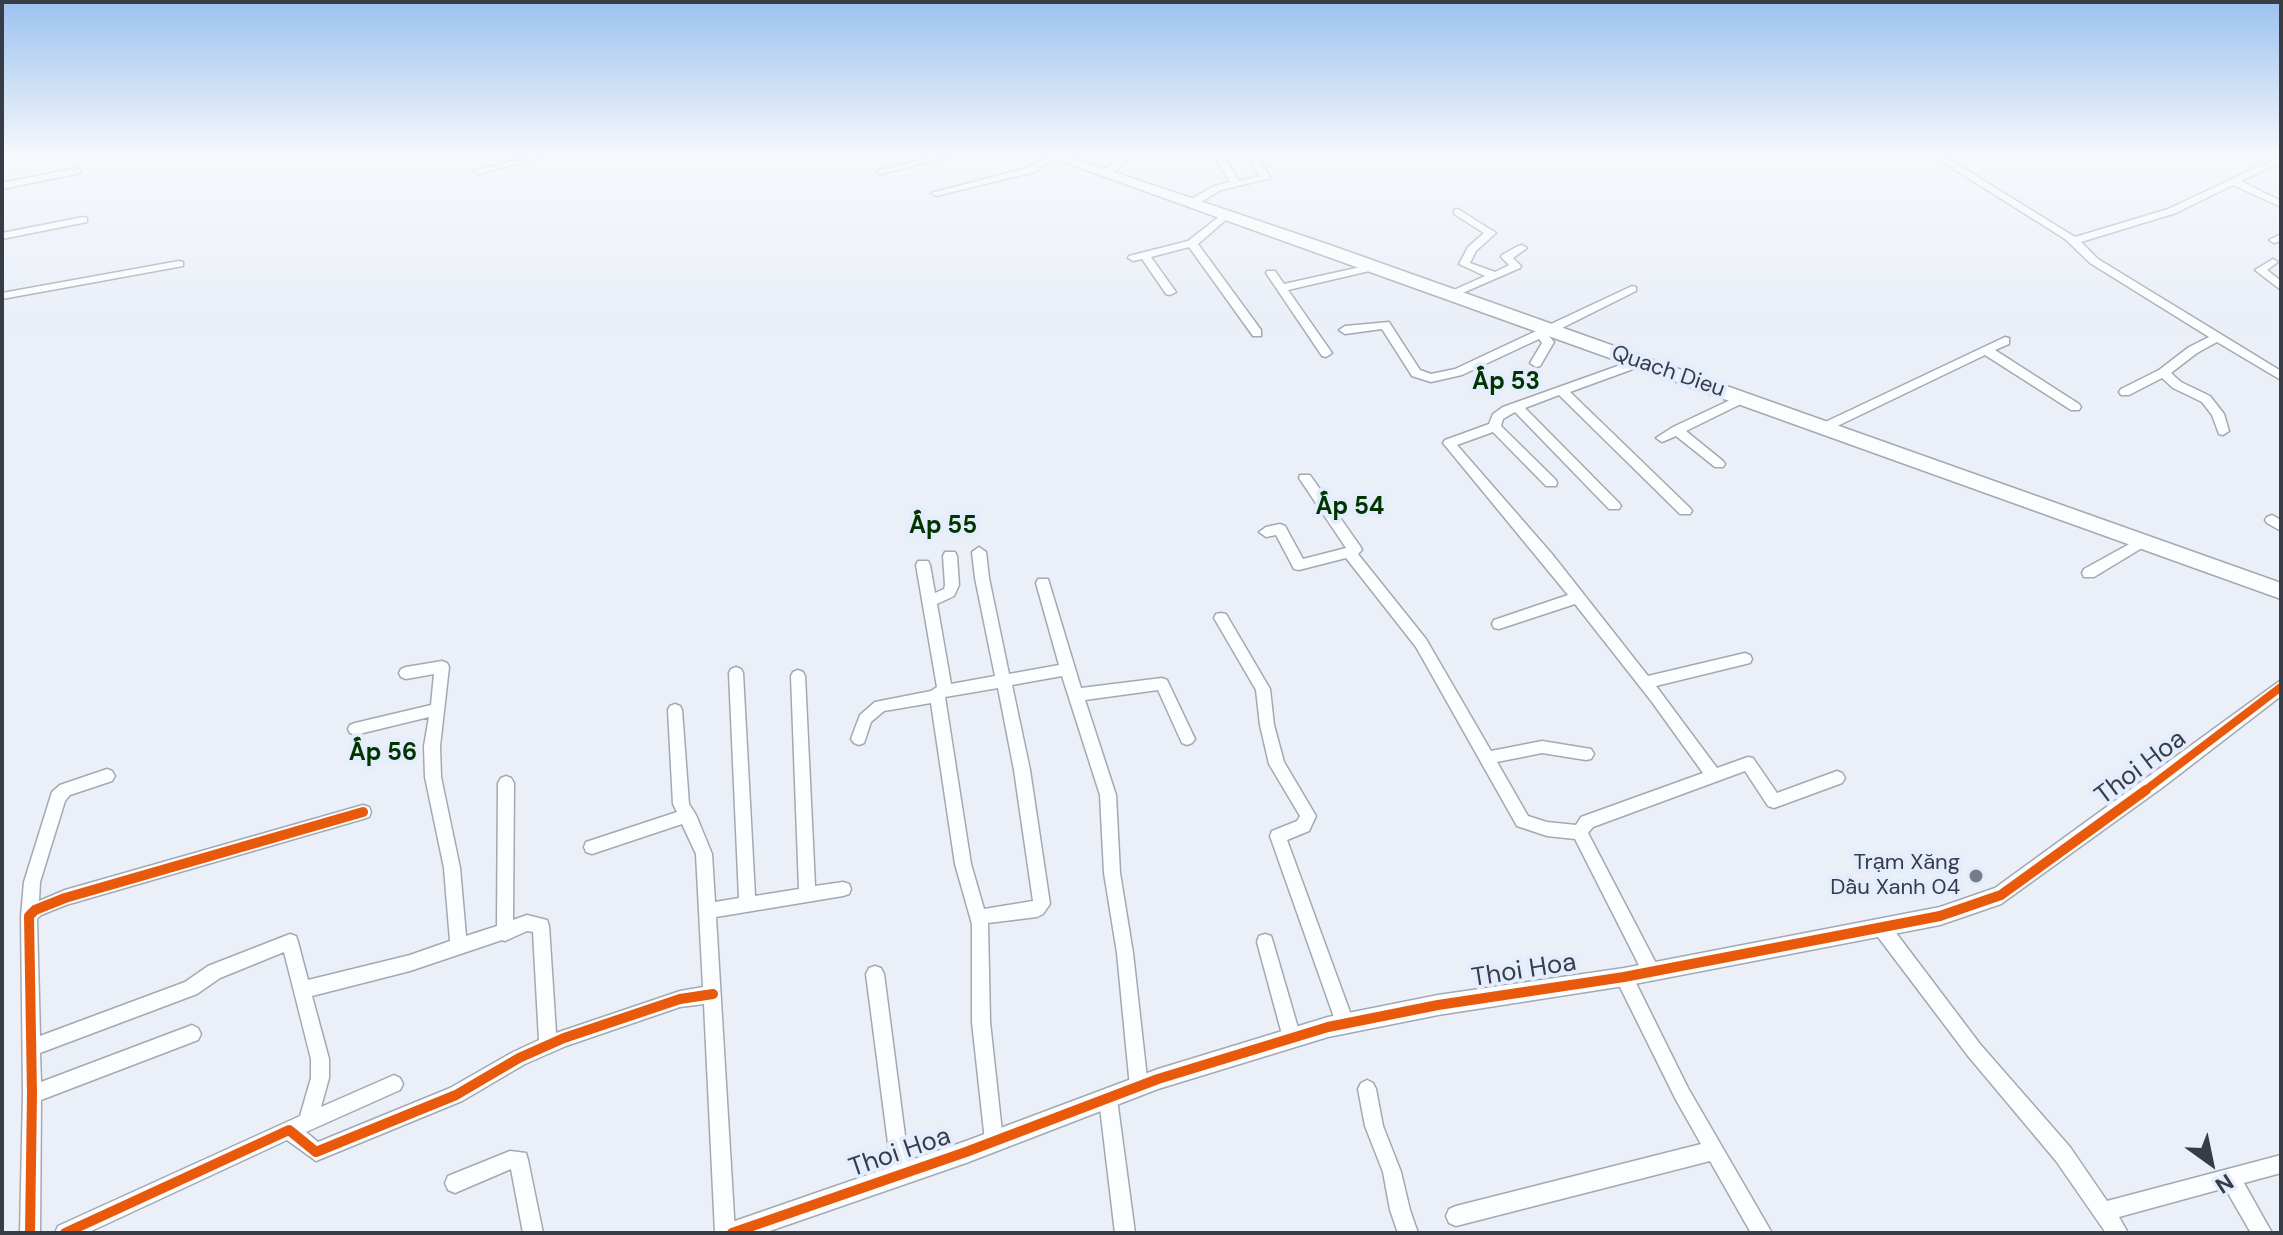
<!DOCTYPE html>
<html>
<head>
<meta charset="utf-8">
<style>
  body { margin:0 }
  #map { position:relative; width:2283px; height:1235px; overflow:hidden; background:#eaeff8; font-family:"DM Sans",sans-serif }
  canvas { display:block }
  .frame { position:absolute; inset:0; border:4px solid #373c47; pointer-events:none }
  .north { position:absolute; left:2171px; top:1123px; width:80px; height:80px; -webkit-text-stroke:6px #e4edfe; paint-order:stroke; rotate:147deg; font-size:22px; font-weight:700; line-height:32px; text-align:center; color:#373c47 }
  .north::after { content:''; display:block; margin:auto; width:28px; height:36px; background:#373c47; clip-path:polygon(50% 0,100% 100%,50% 72%,0 100%) }
</style>
</head>
<body>
<div id="map">
<canvas width="2283" height="1235"></canvas>
<div class="frame"></div>
<div class="north">N</div>
</div>
<script>
const g = document.querySelector('canvas').getContext('2d');
g.lineJoin = 'round';
const shape = rows => new Path2D(rows.map(r => 'M' + r).join(''));
function strokePath(path, color, width, dash) { g.strokeStyle = color; g.lineWidth = width; g.lineCap = dash ? 'butt' : 'round'; g.setLineDash(dash || []); g.stroke(path); }
function fill(path, color) { g.fillStyle = color; g.fill(path, 'evenodd'); }
function write(font, color, halo, rows, align = 'center') {
  g.font = font + ' "DM Sans",sans-serif'; g.lineWidth = 8; g.setLineDash([]); g.textBaseline = 'middle'; g.strokeStyle = halo; g.fillStyle = color; for (const [text, x, y, turn = 0] of rows) {
    g.save(); g.translate(x, y); g.rotate((+turn || 0) * Math.PI / 180); g.textAlign = isNaN(turn) ? turn : align; if (halo) g.strokeText(text, 0, 0); g.fillText(text, 0, 0); g.restore();
  }
}
const minor = shape([
  [531,156,547,156,478,174,473,171,531,156],
  [936,156,952,156,881,174,876,171,936,156],
  [1048,156,1059,156,1034,172,936,196,931,193,1027,168,1048,156],
  [1123,156,1134,156,1108,176,1100,176,1100,172,1123,156],
  [1214,156,1224,156,1239,181,1260,176,1247,156,1257,156,1271,178,1221,190,1196,205,1188,205,1188,201,1214,186,1230,182,1214,156],
  [1933,156,1944,156,2075,237,2168,209,2281,156,2281,162,2241,181,2281,201,2281,207,2233,185,2176,213,2081,242,2098,259,2281,371,2281,380,2217,342,2197,353,2171,373,2181,382,2210,396,2224,414,2229,431,2223,435,2219,434,2212,415,2202,402,2173,388,2162,378,2129,395,2121,395,2119,392,2121,389,2159,370,2189,347,2209,337,2090,263,2065,239,1933,156],
  [76,168,81,171,80,173,2,189,2,183,76,168],
  [1458,209,1496,233,1476,251,1470,263,1495,272,1509,265,1501,257,1502,255,1518,246,1522,245,1527,248,1513,258,1521,266,1520,268,1451,298,1447,297,1447,293,1485,276,1459,264,1468,247,1484,233,1454,214,1454,210,1458,209],
  [1225,212,1229,213,1229,217,1198,244,1261,330,1261,336,1253,336,1189,247,1151,257,1176,292,1170,295,1166,294,1142,259,1133,261,1128,258,1129,256,1188,241,1225,212],
  [83,217,87,218,87,222,2,239,2,233,83,217],
  [2281,234,2281,241,2274,243,2269,240,2281,234],
  [2273,259,2278,262,2267,270,2281,281,2281,290,2255,270,2273,259],
  [179,261,183,262,183,266,2,299,2,293,179,261],
  [1374,264,1378,265,1378,269,1288,290,1332,353,1326,357,1322,356,1266,273,1267,271,1275,271,1284,284,1374,264],
  [1632,286,1636,287,1636,291,1548,335,1554,342,1540,366,1536,367,1530,363,1542,343,1539,339,1462,375,1431,382,1412,376,1382,329,1345,334,1339,330,1345,326,1389,322,1420,370,1431,374,1455,369,1632,286],
  [2005,337,2009,338,2009,344,1995,350,2079,404,2081,407,2079,410,2071,410,1985,355,1827,431,1819,431,1817,428,1819,425,2005,337],
  [1640,358,1646,362,1644,365,1570,392,1690,508,1692,511,1690,514,1680,514,1559,395,1525,408,1619,503,1621,506,1619,509,1609,509,1515,412,1503,419,1501,426,1556,480,1557,483,1556,486,1546,486,1493,432,1457,445,1552,554,1648,676,1745,653,1750,655,1752,659,1750,663,1656,686,1717,768,1748,757,1753,758,1777,793,1837,771,1842,773,1845,778,1842,783,1774,808,1768,806,1745,771,1593,827,1588,833,1660,971,1657,977,1651,979,1645,977,1575,839,1547,836,1517,826,1416,647,1346,558,1299,570,1294,569,1276,535,1266,537,1259,532,1266,527,1280,524,1285,526,1303,559,1346,548,1299,478,1300,475,1310,475,1360,546,1362,550,1358,554,1426,639,1491,751,1542,741,1591,749,1594,754,1591,759,1586,760,1542,753,1497,762,1528,816,1547,822,1576,825,1581,817,1703,773,1652,702,1575,604,1499,629,1494,628,1492,624,1494,620,1568,595,1443,443,1445,440,1489,424,1493,414,1503,407,1640,358],
  [1743,394,1747,395,1749,398,1747,401,1686,431,1723,461,1725,464,1723,467,1715,467,1676,436,1662,442,1656,438,1673,427,1743,394],
  [2272,515,2281,520,2281,531,2267,523,2265,520,2267,517,2272,515],
  [2142,537,2149,542,2147,545,2094,577,2084,577,2082,573,2084,569,2142,537],
  [979,547,986,552,989,578,1009,674,1059,665,1036,583,1038,579,1048,579,1081,688,1162,678,1167,680,1195,739,1192,743,1187,745,1182,743,1158,690,1085,700,1116,795,1120,873,1133,953,1148,1087,1145,1093,1139,1096,1133,1093,1130,1087,1117,953,1104,873,1100,795,1062,676,1012,685,1030,770,1050,904,1043,914,1037,917,988,923,990,1022,1003,1141,1001,1148,994,1150,987,1148,985,1141,972,1022,972,924,955,864,931,703,884,711,871,722,864,743,859,745,854,743,851,739,860,715,875,702,931,691,937,687,916,565,918,561,928,561,930,565,935,593,944,589,945,585,943,556,945,552,955,552,957,556,959,585,954,596,937,604,951,684,995,676,975,578,972,552,979,547],
  [998,688,1014,770,1033,901,984,909,971,864,945,697,998,688],
  [1221,613,1226,614,1270,689,1274,725,1284,762,1316,816,1309,831,1287,840,1354,1023,1351,1029,1345,1032,1339,1029,1336,1023,1270,836,1272,831,1297,821,1300,816,1269,764,1260,725,1256,690,1214,618,1216,614,1221,613],
  [442,661,447,663,449,667,440,746,441,777,460,868,466,936,497,926,498,783,501,778,506,776,511,778,514,783,513,920,527,915,547,920,549,926,556,1033,680,991,703,987,696,854,682,824,592,854,586,852,584,847,586,842,677,812,673,804,668,710,670,706,675,704,680,706,682,710,689,804,696,815,712,854,715,902,739,898,729,673,731,669,736,667,741,669,743,673,755,896,799,889,791,676,793,672,798,670,803,672,805,676,815,886,843,882,849,884,851,889,849,894,843,896,716,917,735,1233,715,1233,704,1004,680,1007,566,1046,525,1064,462,1101,316,1161,287,1140,87,1233,55,1233,58,1226,300,1116,311,1078,311,1059,284,952,220,978,197,994,40,1053,41,1082,192,1025,198,1028,201,1034,198,1040,41,1100,40,1233,20,1233,23,1094,21,916,24,882,52,792,60,785,107,769,112,771,115,776,112,781,70,795,65,801,40,882,39,901,65,890,363,805,369,807,371,812,369,817,363,819,66,905,41,915,37,919,40,1036,185,982,208,966,290,934,296,936,298,942,308,980,410,955,450,941,444,868,425,777,424,746,429,717,355,735,350,733,348,729,350,725,355,723,431,705,434,674,406,679,401,677,399,673,401,669,406,667,442,661],
  [527,931,533,932,539,1040,513,1052,450,1088,318,1142,306,1132,400,1090,403,1084,400,1078,394,1075,321,1107,329,1078,329,1059,312,996,410,971,502,940,505,941,527,931],
  [1881,919,1887,921,1980,1044,2070,1147,2107,1201,2281,1155,2281,1173,2244,1183,2272,1233,2251,1233,2225,1188,2119,1217,2128,1233,2106,1233,2056,1161,1968,1056,1875,933,1873,927,1875,921,1881,919],
  [1265,934,1271,936,1273,942,1301,1038,1298,1044,1292,1047,1286,1044,1283,1038,1257,942,1259,936,1265,934],
  [875,966,881,968,884,974,910,1174,908,1181,901,1183,894,1181,892,1174,866,974,869,968,875,966],
  [1624,969,1630,971,1688,1088,1772,1233,1751,1233,1710,1161,1456,1226,1449,1223,1446,1216,1449,1209,1456,1206,1701,1144,1676,1100,1618,983,1615,977,1618,971,1624,969],
  [1367,1080,1373,1083,1376,1089,1383,1126,1401,1172,1410,1210,1418,1233,1398,1233,1390,1210,1383,1172,1365,1126,1358,1089,1361,1083,1367,1080],
  [1108,1090,1114,1093,1117,1099,1135,1233,1115,1233,1099,1099,1102,1093,1108,1090],
  [510,1151,526,1153,528,1160,543,1233,523,1233,511,1169,455,1193,448,1190,445,1183,448,1176,510,1151]
]);
const tertiary = shape([
  [2281,680,2281,696,2163,787,2001,904,1940,925,1624,986,1438,1015,1328,1037,1158,1089,966,1163,764,1233,721,1233,724,1225,732,1222,966,1141,1158,1069,1328,1017,1438,995,1624,968,1940,907,1995,888,2281,680]
]);
const secondary = shape([
  [1047,156,1067,156,1327,244,2281,583,2281,599,1047,156]
]);
const cyclewayFar1 = shape([
  [2143,792,2281,687]
]);
const cycleway = shape([
  [30,1233,32,1094,29,916,35,910,65,898,363,812],
  [65,1233,289,1130,316,1152,456,1095,519,1058,564,1038,680,999,713,994],
  [732,1233,966,1152,1158,1079,1328,1027,1438,1005,1624,977,1940,916,2001,895,2146,790]
]);
const markers = [
  [1976,876,8,"#767b85"]
];
const streetNames = [
  ["Quach Dieu",1668,372,19]
];
const poiNames = [
  ["Trạm Xăng",1960,863],
  ["Dầu Xanh 04",1960,888]
];
const neighbourhoodNames = [
  ["Ấp 53",1506,383],
  ["Ấp 54",1350,508],
  ["Ấp 55",943,527],
  ["Ấp 56",383,754]
];
const nearStreetnames = [
  ["Thoi Hoa",2141,768,-37],
  ["Thoi Hoa",1524,971,-9],
  ["Thoi Hoa",900,1153,-19]
];
strokePath(minor, '#a4a9b1', 3);
strokePath(tertiary, '#a4a9b1', 3);
strokePath(secondary, '#a4a9b1', 3);
fill(minor, '#fcfdfe');
fill(tertiary, '#fcfdfe');
fill(secondary, '#fcfdfe');
strokePath(cyclewayFar1, '#e8590c', 8);
strokePath(cycleway, '#e8590c', 10);
const sky = g.createLinearGradient(0, 0, 0, 329);
sky.addColorStop(0, '#9bc2ef');
sky.addColorStop(0.47, '#f6f8fc');
sky.addColorStop(1, '#f6f8fc00');
g.fillStyle = sky;
g.fillRect(0, 0, 2283, 329);
for (const [x, y, r, color] of markers) { const dot = new Path2D(); dot.arc(x, y, r, 0, 2 * Math.PI); g.fillStyle = color; g.fill(dot); strokePath(dot, '#e4edfe', 3); }
write('22px', '#373c47', '#e4edfe', streetNames);
write('22px', '#373c47', '#e4edfe', poiNames, 'right');
write('bold 24px', '#013500', '#e4edfe', neighbourhoodNames);
write('26px', '#373c47', '#e4edfe', nearStreetnames);
</script>
</body>
</html>
